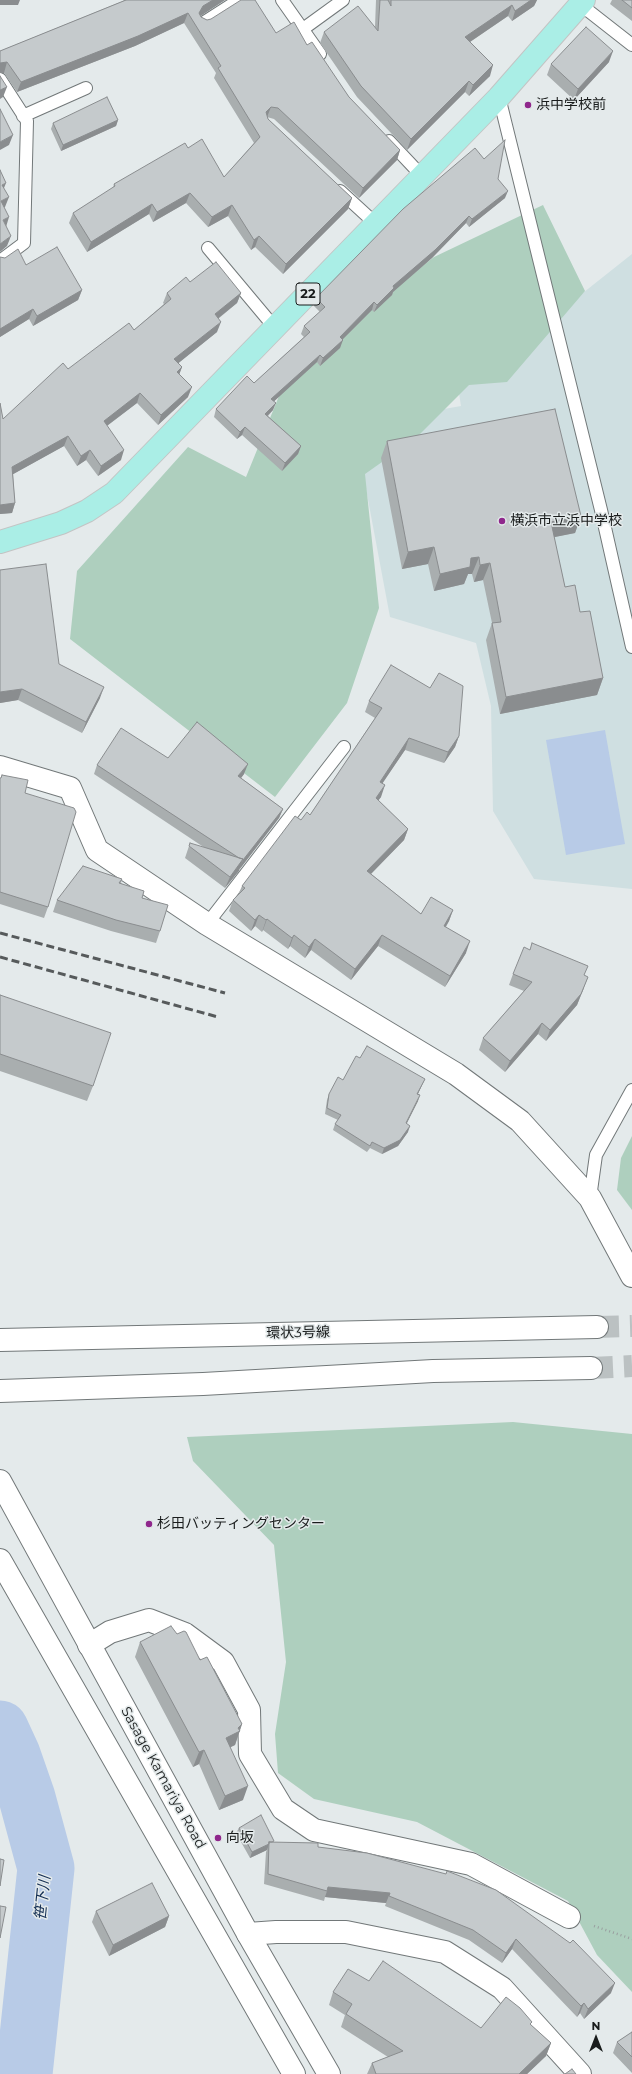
<!DOCTYPE html>
<html>
<head>
<meta charset="utf-8">
<style>
  body { margin:0 }
  #map { position:relative; width:632px; height:2074px; overflow:hidden; background:#e4eaeb; font-family:Montserrat,sans-serif }
  canvas { display:block }
  .north { position:absolute; left:576px; top:2018px; width:40px; height:40px; -webkit-text-stroke:3px #e4eaeb; paint-order:stroke; rotate:0deg; font-size:11px; font-weight:700; line-height:16px; text-align:center; color:#191c1c }
  .north::after { content:''; display:block; margin:auto; width:14px; height:18px; background:#191c1c; clip-path:polygon(50% 0,100% 100%,50% 72%,0 100%) }
</style>
</head>
<body>
<div id="map">
<canvas width="632" height="2074"></canvas>
<div class="north">N</div>
</div>
<script>
const g = document.querySelector('canvas').getContext('2d');
g.lineJoin = 'round';
function fill(path, color) { g.fillStyle = color; g.fill(path, 'evenodd'); }
const shape = rows => new Path2D(rows.map(r => 'M' + r).join(''));
function strokePath(path, color, width, dash) { g.strokeStyle = color; g.lineWidth = width; g.lineCap = dash ? 'butt' : 'round'; g.setLineDash(dash || []); g.stroke(path); }
function write(font, color, halo, rows, align = 'center') {
  g.font = font + ' Montserrat,"Noto Sans JP",sans-serif'; g.lineWidth = 3; g.setLineDash([]); g.textBaseline = 'middle'; g.strokeStyle = halo; g.fillStyle = color; for (const [text, x, y, turn = 0] of rows) {
    g.save(); g.translate(x, y); g.rotate((+turn || 0) * Math.PI / 180); g.textAlign = isNaN(turn) ? turn : align; if (halo) g.strokeText(text, 0, 0); g.fillText(text, 0, 0); g.restore();
  }
}
const built = shape([
  [632,254,632,889,534,879,493,811,491,706,476,643,390,617,354,425,461,406,451,342,540,327]
]);
const green = shape([
  [543,205,585,291,507,382,469,385,416,438,365,474,379,608,347,703,275,797,70,639,77,571,188,447,246,477,290,369,434,257],
  [632,1136,632,1210,617,1190,621,1158],
  [513,1422,632,1434,632,1992,597,1955,568,1901,417,1822,314,1799,278,1773,275,1734,286,1662,274,1545,193,1461,187,1437]
]);
const water = shape([
  [605,730,625,844,566,855,546,740]
]);
const river = shape([
  [0,1729,12,1755,27,1798,46,1868,24,2074]
]);
const tertiaryTunnel = shape([
  [597,1327,632,1326],
  [591,1368,632,1366]
]);
const path = shape([
  [594,1926,632,1939]
]);
const service = shape([
  [282,0,320,54],
  [581,5,632,45],
  [203,23,239,0],
  [303,29,343,0],
  [0,79,27,121,24,243,0,261],
  [499,97,601,510,632,647],
  [23,116,86,88],
  [389,141,422,176],
  [340,191,376,224],
  [208,248,275,328],
  [207,924,344,747],
  [590,1198,596,1155,632,1090]
]);
const minor = shape([
  [0,767,70,788,97,850,207,924,456,1074,520,1121,590,1198,632,1276],
  [89,1645,110,1632,149,1620,185,1634,223,1662,249,1710,250,1754,283,1809,314,1830,471,1864,569,1917],
  [248,1934,276,1932,346,1932,445,1952,502,1988,580,2074]
]);
const tertiary = shape([
  [0,1340,597,1327],
  [0,1391,203,1384,433,1371,591,1368],
  [0,1481,248,1934,329,2074],
  [0,1560,294,2074]
]);
const primary = shape([
  [0,542,61,523,87,511,114,493,499,97,584,0]
]);
const rail = shape([
  [0,933,225,993],
  [0,957,218,1017]
]);
const wall = shape([
  [124,0,225,0,200,16,201,17,207,20,276,33,307,45,349,97,400,150,397,160,359,198,274,119,267,117,268,119,352,198,348,209,283,274,255,247,251,250,228,216,208,227,186,203,153,222,149,214,87,252,69,223,73,213,113,188,114,184,188,148,224,177,254,143,214,78,216,73,184,23,135,46,17,92,4,73,0,73,0,51,123,1],
  [376,0,537,0,534,6,512,21,508,16,470,42,490,76,469,96,465,92,407,150,357,97,320,43,324,32,375,27],
  [612,0,632,0,632,21,610,4],
  [609,62,574,100,547,75,551,64],
  [118,120,116,126,61,151,51,129,53,123],
  [498,179,505,198,469,227,466,223,432,258,393,292,392,295,374,312,372,310,342,340,340,348,320,366,317,362,274,401,273,410,268,416,301,446,298,454,282,471,242,435,237,439,214,417,216,409,254,383,304,337,301,334,304,326,320,312,314,306,316,298],
  [0,257,26,265,82,290,78,300,33,326,29,319,0,337],
  [190,282,241,293,237,303,218,319,217,332,178,363,182,367,179,374,188,397,158,425,137,403,107,426,121,460,98,476,86,460,77,466,64,446,13,474,15,503,12,513,0,514,0,403,3,419,68,369,134,330,164,304,163,303,167,293],
  [387,441,581,516,575,533,554,537,565,587,580,612,603,678,597,695,500,714,486,640,492,623,483,580,474,582,472,574,468,574,464,584,434,591,428,564,402,569,381,458],
  [0,570,59,664,100,698,82,733,18,700,0,703],
  [369,701,459,736,455,747,444,763,405,750,382,783,381,797,378,800,408,829,404,840,371,874,421,914,453,910,449,921,446,927,466,953,445,987,378,946,351,980,311,950,305,958,290,946,288,949,263,930,262,932,255,926,251,931,229,911,233,900,238,895,242,886,301,820,310,815,375,718,365,712],
  [168,758,244,774,241,778,283,809,279,818,225,888,185,858,189,846,205,848,94,774,97,765],
  [2,775,25,793,48,907,44,918,0,904,0,778,1,778],
  [122,879,121,883,142,898,160,931,156,943,111,931,53,912,57,900],
  [513,974,584,975,584,988,577,1005,546,1041,538,1034,505,1072,479,1050,483,1038,524,991,509,985],
  [0,995,93,1086,87,1101,0,1071],
  [425,1079,418,1094,418,1101,406,1124,408,1132,398,1146,382,1154,370,1148,367,1152,333,1130,335,1124,338,1120,325,1114,327,1100,329,1094,343,1080],
  [177,1634,200,1660,242,1724,235,1745,230,1747,243,1800,219,1810,199,1764,193,1767,135,1657,140,1642],
  [239,1828,273,1842,367,1853,611,1993,584,2019,580,2013,577,2017,512,1949,502,1963,469,1940,385,1906,386,1903,325,1897,324,1901,264,1884,266,1852,267,1850,250,1858,236,1833],
  [96,1911,169,1916,165,1927,109,1956,92,1922],
  [369,1981,481,2028,531,2025,551,2043,546,2056,527,2074,367,2074,372,2063,388,2057,341,2027,345,2015,329,2005,333,1992],
  [632,2032,632,2073,613,2053,617,2042]
]);
const shadedWall = shape([
  [0,0,20,0,18,5,0,5],
  [213,0,225,0,199,17,199,13,203,6],
  [531,0,537,0,534,6,512,21,515,11],
  [512,5,508,16,461,48,465,37],
  [188,13,184,23,135,46,17,92,21,82],
  [613,51,609,62,574,100,578,89],
  [7,62,4,73,0,73,0,63],
  [493,65,490,76,469,96,473,85],
  [469,81,465,92,407,150,411,139],
  [7,87,3,97,0,99,0,90],
  [271,107,267,117,266,112],
  [118,120,116,126,61,151,63,145],
  [13,135,9,145,0,150,0,142],
  [400,150,397,160,359,198,363,188],
  [6,183,2,193,2,185],
  [508,191,505,198,469,227,472,219],
  [190,193,186,203,153,222,157,212],
  [9,197,5,207,0,210,1,201],
  [352,198,348,209,283,274,286,264],
  [152,204,149,214,87,252,91,242],
  [232,205,228,216,208,227,212,217],
  [469,216,466,223,432,258,393,292,392,295,374,312,377,305,393,286],
  [9,217,6,227,3,220],
  [11,236,7,246,0,252,0,244],
  [259,236,255,247,251,250,254,240],
  [82,290,78,300,33,326,37,316],
  [241,293,237,303,211,324,215,314],
  [374,302,372,310,340,342,343,340,340,348,320,366,323,358,340,337],
  [33,309,29,319,0,337,0,329],
  [221,322,217,332,170,370,174,359],
  [320,355,317,362,269,406,271,399],
  [182,367,178,378,177,372],
  [192,387,188,397,158,425,161,415],
  [140,393,137,403,100,431,104,421],
  [276,403,273,410,262,421,265,414],
  [245,427,242,435,237,439,240,432],
  [68,436,64,446,8,477,12,467],
  [301,446,298,454,282,471,285,463],
  [90,450,86,460,77,466,81,456],
  [124,450,121,460,98,476,101,466],
  [15,503,12,513,0,514,0,505],
  [581,516,575,533,545,539,551,522],
  [434,547,428,564,402,569,408,552],
  [479,557,472,574,468,574,464,584,434,591,440,574,471,558],
  [490,563,483,580,474,582,480,565],
  [603,678,597,695,500,714,506,697],
  [104,687,100,698,82,733,86,722],
  [22,689,18,700,0,703,0,692],
  [459,736,455,747,444,763,448,752],
  [409,738,405,750,376,793,380,782],
  [248,764,244,774,235,786,238,776],
  [385,785,381,797,372,809,376,798],
  [283,809,279,818,239,870,243,860],
  [408,829,404,840,363,882,367,871],
  [243,859,239,871,225,888,230,877],
  [453,910,449,921,439,937,444,926],
  [259,915,255,926,251,931,255,920],
  [267,919,263,930,262,932,266,920],
  [294,935,290,946,288,949,292,938],
  [382,935,378,946,351,980,355,969],
  [315,939,311,950,305,958,309,947],
  [470,941,466,953,445,987,450,976],
  [588,977,577,1005,546,1041,550,1030],
  [542,1023,538,1034,505,1072,510,1061],
  [425,1079,422,1085,415,1100,417,1094],
  [420,1095,418,1101,404,1129,406,1123],
  [410,1126,408,1132,398,1146,382,1154,384,1148],
  [242,1724,235,1745,221,1752,226,1738],
  [204,1750,199,1764,193,1767,199,1752],
  [248,1786,243,1800,219,1810,225,1796],
  [269,1844,267,1850,250,1858,252,1852],
  [328,1887,390,1893,386,1903,325,1897,327,1891],
  [169,1916,165,1927,109,1956,113,1945],
  [516,1939,512,1949,502,1963,506,1953],
  [615,1983,611,1993,584,2019,588,2009],
  [584,2003,580,2013,577,2017,581,2006],
  [551,2043,546,2056,527,2074,519,2074]
]);
const building = shape([
  [126,0,213,0,203,6,199,13,201,17,207,20,211,19,241,0,255,0,276,33,294,22,307,45,312,42,349,97,400,150,363,188,278,108,271,107,266,112,268,119,352,198,286,264,259,236,254,240,232,205,212,217,190,193,157,212,152,204,91,242,73,213,115,186,114,184,185,143,188,148,202,139,224,177,260,137,218,68,221,66,188,13,138,36,21,82,7,62,0,63,0,51,126,0],
  [380,0,388,0,391,6,391,0,531,0,515,11,512,5,465,37,493,65,473,85,469,81,411,139,361,86,324,32,358,6,378,31,380,0],
  [622,0,632,0,632,8,622,0],
  [586,27,613,51,578,89,551,64,586,27],
  [0,76,7,87,0,90,0,76],
  [107,97,118,120,63,145,53,123,107,97],
  [0,109,13,135,0,142,0,109],
  [505,140,498,179,508,191,472,219,469,216,435,250,393,286,394,288,377,305,374,302,340,337,343,340,323,358,320,355,271,399,276,403,265,414,301,446,285,463,245,427,240,432,216,409,247,376,254,383,310,332,304,326,325,307,316,298,403,209,475,148,484,159,505,140],
  [0,170,6,183,2,185,9,197,1,201,9,217,3,220,11,236,0,244,0,170],
  [57,247,82,290,37,316,33,309,0,329,0,257,5,258,18,249,26,265,57,247],
  [216,262,241,293,215,314,221,322,174,359,182,367,177,372,192,387,161,415,140,393,104,421,124,450,101,466,90,450,81,456,68,436,12,467,15,503,0,505,0,403,3,419,63,363,68,369,129,323,134,330,171,299,167,293,186,277,190,282,216,262],
  [555,409,581,516,551,522,565,587,575,585,580,612,590,611,603,678,506,697,492,623,501,622,490,563,480,565,479,557,471,558,470,567,440,574,434,547,408,552,387,441,555,409],
  [46,564,59,664,104,687,86,722,22,689,0,692,0,570,46,564],
  [391,665,430,688,439,673,463,686,459,736,448,752,409,738,380,782,385,785,376,798,408,829,367,871,421,914,431,897,453,910,444,926,470,941,450,976,382,935,355,969,315,939,309,947,294,935,292,938,267,919,266,920,259,915,255,920,233,900,245,888,242,886,295,816,301,820,307,812,310,815,382,708,369,701,391,665],
  [197,722,248,764,238,776,283,809,243,860,243,859,239,858,97,765,121,728,168,758,197,722],
  [2,775,28,780,25,793,74,808,76,812,48,907,0,892,0,778,1,778,2,775],
  [190,843,243,859,230,877,189,846,190,843],
  [83,866,122,879,119,883,144,891,142,898,168,905,160,931,116,920,57,900,83,866],
  [532,943,588,966,584,975,588,977,581,994,550,1030,542,1023,510,1061,483,1038,532,982,513,974,524,947,530,950,532,943],
  [0,995,111,1033,93,1086,0,1054,0,995],
  [367,1046,425,1079,417,1094,420,1095,406,1123,410,1126,400,1140,384,1148,372,1142,370,1146,335,1124,341,1115,327,1108,329,1094,338,1077,343,1080,356,1056,360,1058,367,1046],
  [171,1626,177,1634,184,1631,186,1632,200,1660,207,1657,242,1724,238,1728,240,1731,226,1738,248,1786,225,1796,204,1750,199,1752,140,1642,171,1626],
  [261,1815,274,1841,272,1842,269,1842,269,1844,252,1852,239,1828,261,1815],
  [269,1842,318,1843,318,1847,367,1853,446,1874,447,1871,496,1890,570,1943,573,1940,615,1983,588,2009,584,2003,581,2006,516,1939,506,1953,473,1930,389,1896,390,1893,328,1887,327,1891,268,1874,269,1842],
  [0,1859,4,1860,0,1886,0,1859],
  [152,1883,169,1916,113,1945,96,1911,152,1883],
  [0,1906,6,1907,0,1938,0,1906],
  [383,1961,481,2028,506,1997,520,2008,532,2022,530,2024,551,2043,519,2074,376,2074,372,2063,403,2051,346,2014,352,2004,333,1992,348,1969,369,1981,383,1961],
  [632,2032,632,2057,617,2042,632,2032],
  [572,2069,576,2074,565,2074,572,2069]
]);
const markers = [
  [528,105,4,"#8f278c"],
  [502,521,4,"#8f278c"],
  [149,1524,4,"#8f278c"],
  [218,1838,4,"#8f278c"]
];
const shields = [
  [308,294,24]
];
const shieldNames = [
  ["22",308,294]
];
const poiNames = [
  ["浜中学校前",536,105],
  ["横浜市立浜中学校",510,521],
  ["杉田バッティングセンター",157,1524],
  ["向坂",226,1838]
];
const streetNames = [
  ["環状3号線",298,1333,-1],
  ["Sasage Kamariya Road",163,1778,61]
];
const waterNames = [
  ["笹下川",43,1898,-84]
];
fill(built, '#cfdfe1');
fill(green, '#aecfbe');
fill(water, '#b8cbe7');
strokePath(river, '#b8cbe7', 57);
strokePath(tertiaryTunnel, '#bbc1c2', 22, [22, 11]);
strokePath(service, '#727879', 14);
strokePath(minor, '#727879', 24);
strokePath(tertiary, '#727879', 24);
strokePath(primary, '#c3c4c4', 24);
strokePath(path, '#999e9f', 2.5, [1, 3]);
strokePath(service, '#fff', 12);
strokePath(minor, '#fff', 22);
strokePath(tertiary, '#fff', 22);
strokePath(primary, '#aaeee6', 22);
strokePath(rail, '#565a5b', 3, [8, 4]);
fill(wall, '#a9aeaf');
fill(shadedWall, '#8a8d8f');
fill(building, '#c5cacc');
strokePath(building, '#8a8d8f', 1);
for (const [x, y, r, color] of markers) { const dot = new Path2D(); dot.arc(x, y, r, 0, 2 * Math.PI); g.fillStyle = color; g.fill(dot); strokePath(dot, '#e4eaeb', 1.5); }
for (const [x, y, w] of shields) { const box = new Path2D(); box.roundRect(x - w / 2, y - 11, w, 22, 3); g.fillStyle = '#e4eaeb'; g.fill(box); strokePath(box, '#191c1c', 1); }
write('bold 13px', '#191c1c', null, shieldNames);
write('14px', '#191c1c', '#e4eaeb', poiNames, 'left');
write('14px', '#191c1c', '#e4eaeb', streetNames);
write('italic 15px', '#132e53', '#e4eaeb', waterNames);
</script>
</body>
</html>
